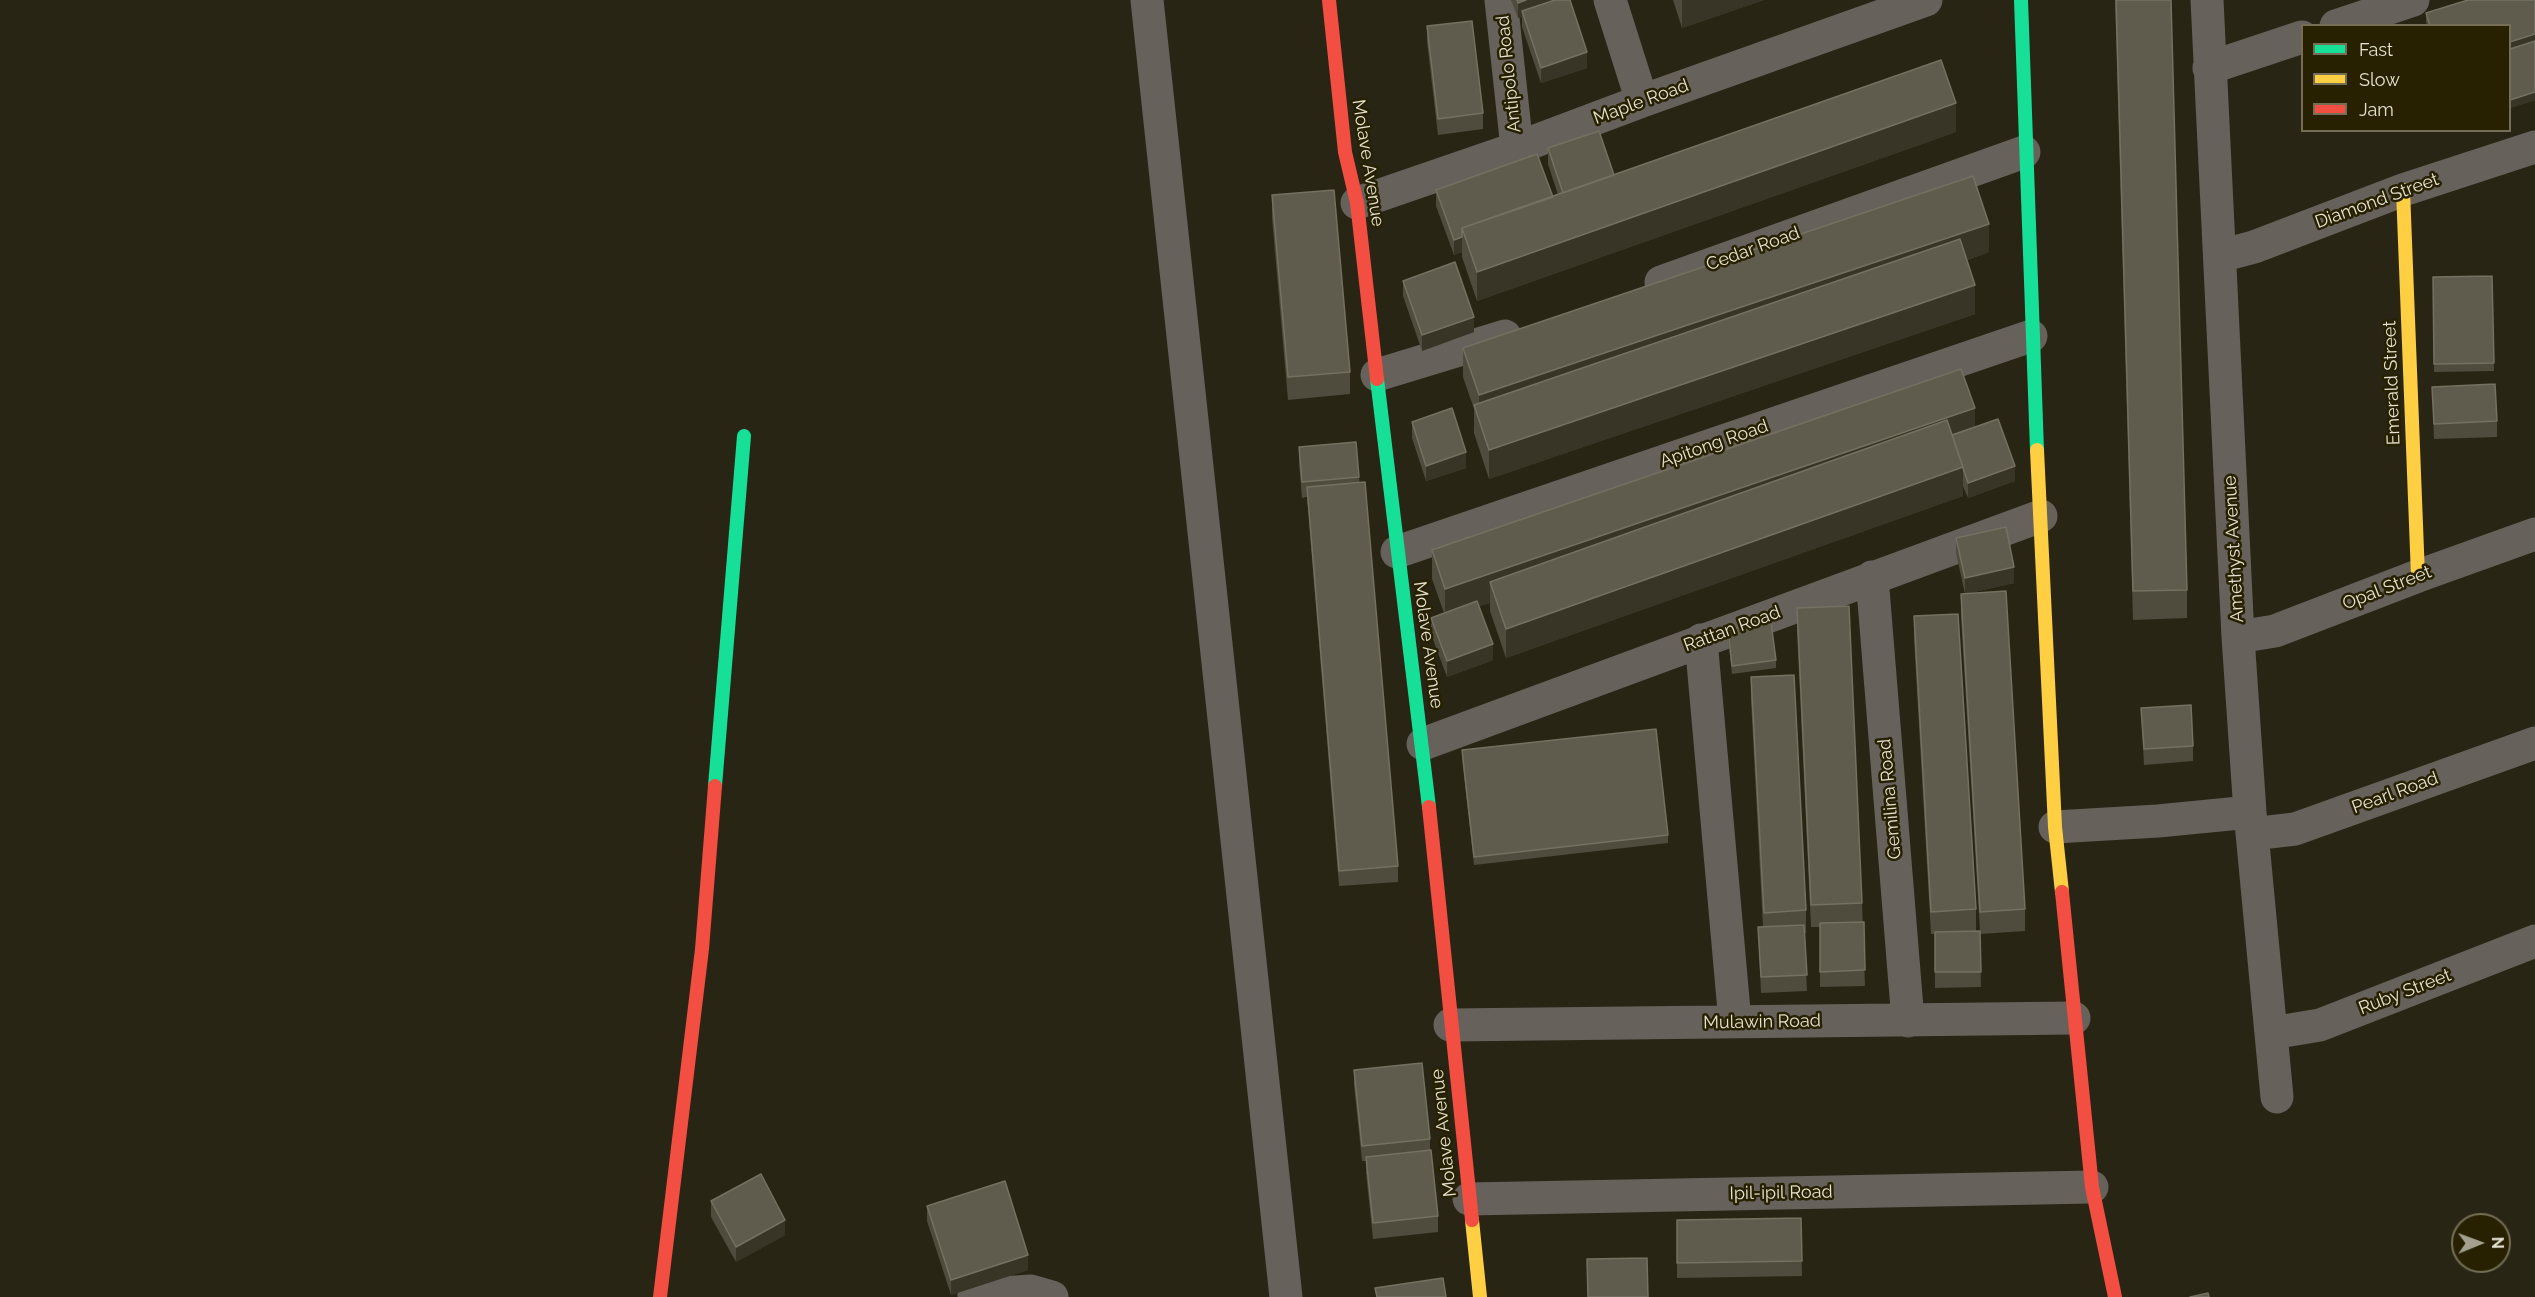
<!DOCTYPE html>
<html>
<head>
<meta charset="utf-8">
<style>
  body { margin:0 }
  #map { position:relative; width:2535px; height:1297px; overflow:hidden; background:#292514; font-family:Raleway,sans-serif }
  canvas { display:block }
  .legend { position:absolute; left:2301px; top:24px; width:210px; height:108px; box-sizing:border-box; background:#272102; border:2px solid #736e54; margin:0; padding:8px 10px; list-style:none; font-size:18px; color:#e5e2d0 }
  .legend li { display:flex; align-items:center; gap:12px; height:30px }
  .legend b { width:30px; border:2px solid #736e54 }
  .north { position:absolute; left:2451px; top:1213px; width:60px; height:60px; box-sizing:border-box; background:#272102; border:2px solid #736e54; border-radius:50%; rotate:89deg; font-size:16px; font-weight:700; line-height:24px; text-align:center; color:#e5e2d0 }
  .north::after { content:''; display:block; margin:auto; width:21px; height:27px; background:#a3a08e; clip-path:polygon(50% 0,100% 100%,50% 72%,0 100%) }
</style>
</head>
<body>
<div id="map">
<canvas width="2535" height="1297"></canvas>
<ul class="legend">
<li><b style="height:8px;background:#16e098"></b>Fast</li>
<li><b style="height:8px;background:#ffcf43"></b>Slow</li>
<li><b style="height:8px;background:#f24e42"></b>Jam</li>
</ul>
<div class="north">N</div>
</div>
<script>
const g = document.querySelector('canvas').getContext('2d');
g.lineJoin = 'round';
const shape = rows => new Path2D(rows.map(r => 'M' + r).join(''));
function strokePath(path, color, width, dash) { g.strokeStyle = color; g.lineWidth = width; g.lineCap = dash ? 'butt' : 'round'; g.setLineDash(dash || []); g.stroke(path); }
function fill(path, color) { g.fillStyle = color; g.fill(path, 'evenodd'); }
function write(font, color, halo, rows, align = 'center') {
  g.font = font + ' Raleway,sans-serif'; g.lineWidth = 5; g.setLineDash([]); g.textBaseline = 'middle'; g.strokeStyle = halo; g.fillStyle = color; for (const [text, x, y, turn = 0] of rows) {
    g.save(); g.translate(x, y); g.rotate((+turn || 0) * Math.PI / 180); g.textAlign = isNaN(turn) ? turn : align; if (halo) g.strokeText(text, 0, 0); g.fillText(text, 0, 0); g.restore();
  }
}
const street = shape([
  [1147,0,1286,1297],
  [1501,0,1517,148],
  [1610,0,1642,101],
  [2207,0,2238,637,2250,812,2277,1097],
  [2336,26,2413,0],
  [2209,68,2302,37],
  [1357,203,1517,148,1642,101,1926,0],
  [2220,256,2254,247,2403,190,2535,147],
  [1661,282,2024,152],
  [1377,375,1505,336],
  [1397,552,2031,336],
  [1872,577,1908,1021],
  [2238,637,2275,631,2418,576,2535,534],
  [1701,640,1735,1022],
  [1423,744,2041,516],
  [2055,827,2158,821,2250,812],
  [2252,834,2295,829,2535,743],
  [1450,1025,2074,1018],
  [2272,1033,2320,1025,2535,941],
  [1469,1199,2092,1187],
  [974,1295,1031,1291,1052,1297]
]);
const fast = shape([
  [2021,0,2037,450],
  [1377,379,1429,807],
  [715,786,744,436]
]);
const slow = shape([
  [2403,190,2418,576],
  [2037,450,2055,827,2062,892],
  [1472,1220,1480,1297]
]);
const jam = shape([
  [1329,0,1345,152,1357,203,1377,379],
  [1429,807,1472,1220],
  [2062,892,2092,1187,2115,1297],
  [660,1297,702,949,715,786]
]);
const wall = shape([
  [1511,0,1570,0,1587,68,1541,83,1522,27,1522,17,1518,18],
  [1673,0,1764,0,1682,28],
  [2115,0,2171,0,2187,590,2187,618,2133,620],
  [2535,0,2535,100,2510,108,2510,26,2427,26,2426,21,2426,13],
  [1427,26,1483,113,1483,129,1438,135,1427,42],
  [1956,132,1477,301,1462,257,1462,252,1454,255,1436,206,1436,190,1553,197,1558,195,1548,164,1548,148,1614,175],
  [1272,195,1350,372,1350,394,1288,400,1272,218],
  [1989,252,1967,260,1975,314,1489,479,1474,433,1474,409,1463,377,1463,348],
  [2492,276,2494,371,2434,372,2433,277],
  [1403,281,1474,332,1422,351,1403,296],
  [2432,387,2497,421,2497,437,2434,439],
  [1412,422,1466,468,1426,481,1412,438],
  [1975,427,2015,481,1968,498,1963,486,1963,496,1506,658,1490,611,1490,603,1479,606,1493,660,1447,677,1431,634,1431,618,1444,613,1432,579,1432,550],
  [1299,447,1359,477,1398,866,1398,882,1339,886,1307,497,1302,498,1299,462],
  [1956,538,2014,583,1965,594,2025,909,2025,931,1980,934,1981,987,1935,988,1935,934,1931,934,1914,639,1914,616,1976,909,1976,931,1980,931,1961,617,1961,594,1965,594,1956,553],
  [1797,608,1862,903,1865,986,1820,987,1820,927,1811,927,1797,630],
  [1728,629,1776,660,1776,668,1732,674,1728,637],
  [1751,677,1806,910,1806,933,1804,933,1807,991,1761,993,1758,927,1763,927,1751,700],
  [2141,708,2193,746,2193,761,2144,765],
  [1462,750,1668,835,1668,843,1474,865,1462,758],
  [1354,1070,1430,1139,1430,1150,1438,1216,1438,1232,1373,1239,1366,1173,1366,1161,1362,1161,1354,1085],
  [711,1201,785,1235,736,1262,711,1217],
  [927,1206,1028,1270,951,1295,927,1221],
  [1801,1218,1802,1276,1677,1278,1677,1220]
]);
const shadedWall = shape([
  [1526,0,1567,0,1522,11,1522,17,1518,18,1518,3],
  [1682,0,1764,0,1682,28],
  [2535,34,2535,42,2510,50,2510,42],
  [1587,52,1587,68,1541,83,1541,68],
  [2535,92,2535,100,2510,108,2510,100],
  [1956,103,1956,132,1477,301,1477,272],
  [1989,224,1989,252,1480,424,1479,420,1479,395],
  [1462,237,1462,252,1454,255,1454,240],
  [1975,285,1975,314,1489,479,1489,450],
  [1474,317,1474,332,1422,351,1422,335],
  [1975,408,1975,437,1490,582,1490,603,1445,618,1445,589],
  [1466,452,1466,468,1426,481,1426,466],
  [2015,466,2015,481,1968,498,1968,483],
  [1963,467,1963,496,1506,658,1506,629],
  [2014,567,2014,583,1965,594,1965,578],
  [1493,644,1493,660,1447,677,1447,661],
  [785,1220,785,1235,736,1262,736,1247],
  [1028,1255,1028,1270,951,1295,951,1280]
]);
const building = shape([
  [1517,0,1526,0,1518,3,1517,0],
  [1555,0,1570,0,1587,52,1541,68,1522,11,1555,0],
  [2116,0,2171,0,2187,590,2133,591,2116,0],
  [2468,0,2535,0,2535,34,2510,42,2510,26,2430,26,2426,13,2468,0],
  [1472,21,1483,113,1438,119,1427,26,1472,21],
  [2535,41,2535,92,2510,100,2510,49,2535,41],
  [1941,60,1956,103,1477,272,1462,228,1941,60],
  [1599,131,1614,175,1563,193,1548,148,1599,131],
  [1537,154,1553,197,1462,228,1462,237,1454,240,1436,190,1537,154],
  [1973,176,1989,224,1479,395,1463,348,1973,176],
  [1334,190,1350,372,1288,377,1272,195,1334,190],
  [1960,239,1975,285,1489,450,1474,405,1960,239],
  [1455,262,1474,317,1422,335,1403,281,1455,262],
  [2492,276,2494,363,2434,364,2433,277,2492,276],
  [1961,369,1975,408,1445,589,1432,550,1961,369],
  [2495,384,2497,421,2434,424,2432,387,2495,384],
  [1452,408,1466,452,1426,466,1412,422,1452,408],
  [1998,419,2015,466,1968,483,1952,435,1998,419],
  [1947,420,1963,467,1506,629,1490,582,1947,420],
  [1356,442,1359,477,1302,482,1299,447,1356,442],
  [1365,482,1398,866,1339,871,1307,487,1365,482],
  [2006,527,2014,567,1965,578,1956,538,2006,527],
  [2006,591,2025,909,1980,912,1961,594,2006,591],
  [1477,601,1493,644,1447,661,1431,618,1477,601],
  [1849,606,1862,903,1811,905,1797,608,1849,606],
  [1958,614,1976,909,1931,912,1914,616,1958,614],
  [1771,623,1776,660,1732,666,1728,629,1771,623],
  [1794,675,1806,910,1764,913,1751,677,1794,675],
  [2191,705,2193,746,2144,749,2141,708,2191,705],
  [1656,729,1668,835,1474,857,1462,750,1656,729],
  [1864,922,1865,970,1820,972,1820,923,1864,922],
  [1804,925,1807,975,1761,977,1758,927,1804,925],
  [1980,931,1981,972,1935,972,1935,932,1980,931],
  [1422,1063,1430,1139,1362,1146,1354,1070,1422,1063],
  [1431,1150,1438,1216,1373,1223,1366,1157,1431,1150],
  [761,1174,785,1220,736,1247,711,1201,761,1174],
  [1005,1181,1028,1255,951,1280,927,1206,1005,1181],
  [1801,1218,1802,1261,1677,1263,1677,1220,1801,1218],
  [1647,1258,1648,1297,1588,1297,1587,1259,1647,1258],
  [1443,1278,1446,1297,1377,1297,1375,1288,1443,1278],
  [2208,1293,2209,1297,2190,1297,2208,1293]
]);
const streetNames = [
  ["Antipolo Road",1509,74,-96],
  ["Maple Road",1641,102,-20],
  ["Molave Avenue",1368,163,81],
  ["Diamond Street",2377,201,-20],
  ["Cedar Road",1753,249,-20],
  ["Emerald Street",2392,383,-92],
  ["Apitong Road",1714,444,-19],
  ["Amethyst Avenue",2234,549,-93],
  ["Opal Street",2387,588,-21],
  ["Rattan Road",1732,629,-20],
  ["Molave Avenue",1428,645,82],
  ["Pearl Road",2395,793,-20],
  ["Gemilina Road",1890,799,-95],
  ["Ruby Street",2405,992,-21],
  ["Mulawin Road",1762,1022,-1],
  ["Molave Avenue",1444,1133,-96],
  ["Ipil-ipil Road",1781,1193,-1]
];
strokePath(street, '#67615c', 33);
strokePath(fast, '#16e098', 14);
strokePath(slow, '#ffcf43', 14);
strokePath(jam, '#f24e42', 14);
fill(wall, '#4f4b3d');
fill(shadedWall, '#393526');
fill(building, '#5f5c4d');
strokePath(building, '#747161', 1.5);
write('18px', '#e5e2d0', '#272102', streetNames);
</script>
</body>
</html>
